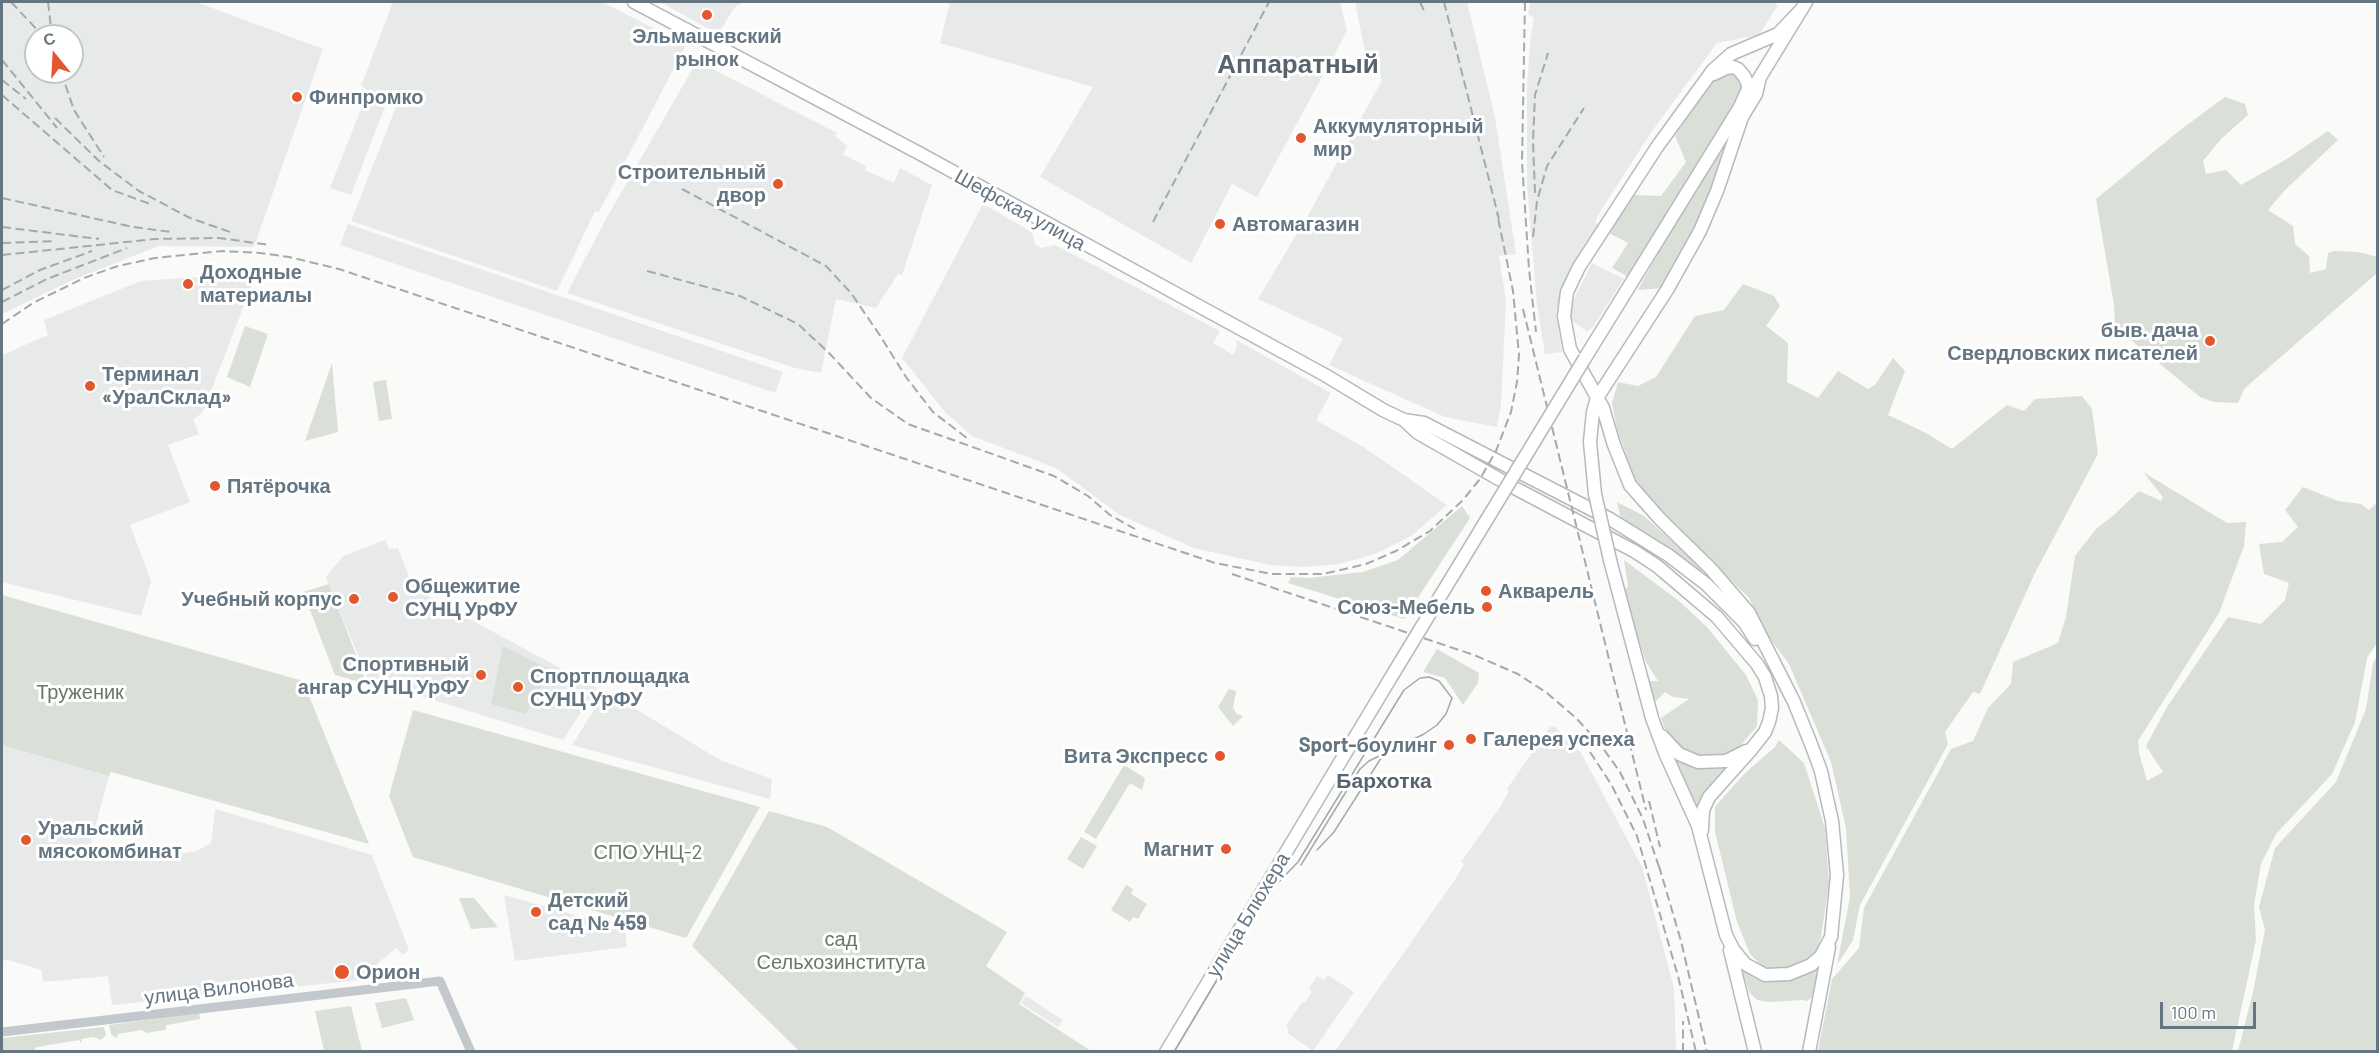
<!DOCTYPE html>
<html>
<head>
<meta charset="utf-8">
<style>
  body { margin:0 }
  #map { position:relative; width:2379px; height:1053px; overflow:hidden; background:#fafaf8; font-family:Barlow,sans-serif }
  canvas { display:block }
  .frame { position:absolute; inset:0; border:3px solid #657683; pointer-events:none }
  .north { position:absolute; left:24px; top:24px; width:60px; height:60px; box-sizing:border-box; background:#fff; border:2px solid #c1c8cd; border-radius:50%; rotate:342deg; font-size:16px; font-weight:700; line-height:24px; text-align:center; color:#657683 }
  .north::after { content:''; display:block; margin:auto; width:21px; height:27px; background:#e4572e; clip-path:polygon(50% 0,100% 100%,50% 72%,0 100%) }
  .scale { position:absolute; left:2160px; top:1002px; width:96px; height:27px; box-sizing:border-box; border:3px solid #657683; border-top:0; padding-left:8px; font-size:18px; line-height:21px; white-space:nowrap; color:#657683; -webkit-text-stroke:4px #fff; paint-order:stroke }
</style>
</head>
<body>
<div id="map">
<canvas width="2379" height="1053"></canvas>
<div class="frame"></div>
<div class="north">С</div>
<div class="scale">100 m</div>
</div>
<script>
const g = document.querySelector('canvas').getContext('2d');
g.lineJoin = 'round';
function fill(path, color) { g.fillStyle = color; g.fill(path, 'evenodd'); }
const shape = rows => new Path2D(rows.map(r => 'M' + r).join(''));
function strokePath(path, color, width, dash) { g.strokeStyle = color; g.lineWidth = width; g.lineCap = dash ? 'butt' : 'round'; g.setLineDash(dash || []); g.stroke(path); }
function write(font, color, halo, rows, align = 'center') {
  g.font = font + ' Barlow,sans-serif'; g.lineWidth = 6; g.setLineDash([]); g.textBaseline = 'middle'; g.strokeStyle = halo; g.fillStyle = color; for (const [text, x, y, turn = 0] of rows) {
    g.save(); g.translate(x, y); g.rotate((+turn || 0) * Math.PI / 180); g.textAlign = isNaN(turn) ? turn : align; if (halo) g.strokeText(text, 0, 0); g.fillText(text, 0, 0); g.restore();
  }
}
const built = shape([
  [2,2,196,2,323,49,254,247,159,246,75,279,2,314],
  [36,36,72,36,72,72,36,72],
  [393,2,602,2,686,45,599,212,595,211,557,291,351,221,396,107,361,86],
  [660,2,743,2,734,8,718,34],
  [950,2,1340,2,1347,31,1257,197,1232,184,1191,263,1040,177,1093,87,940,43],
  [1355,2,1467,2,1495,117,1516,254,1499,256,1506,301,1501,405,1497,427,1445,417,1329,365,1343,338,1258,299,1311,210,1381,82,1381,74,1378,64,1368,67],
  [1530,2,1772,2,1778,5,1759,35,1717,43,1652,131,1598,215,1595,222,1598,225,1589,240,1586,241,1562,289,1556,313,1562,352,1545,354,1537,305,1527,186,1527,87,1530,42,1534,18,1528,14],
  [697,61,837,133,835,136,847,146,843,154,866,166,865,170,894,183,900,168,932,185,902,275,898,274,876,308,836,299,821,373,795,368,567,293,606,219],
  [366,96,386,104,351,195,330,188],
  [983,204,1032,232,1035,244,1041,248,1055,245,1220,331,1213,343,1233,355,1237,347,1236,340,1331,393,1316,420,1365,448,1447,505,1411,536,1375,554,1339,564,1303,567,1270,565,1194,548,1169,537,1120,515,1056,468,972,436,945,412,902,358],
  [348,224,783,372,775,393,340,245],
  [1592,263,1624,279,1593,327,1587,332,1569,318,1573,301],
  [242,274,254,279,203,412,193,420,199,434,168,445,190,502,130,525,151,581,141,616,2,582,2,355,48,335,44,320,141,281],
  [385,540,389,549,398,548,414,589,597,688,563,740,368,680,326,577,343,556],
  [606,691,720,760,772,779,770,799,572,745],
  [1554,726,1581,753,1642,867,1674,988,1676,1051,1335,1051,1456,878,1464,864,1461,862,1500,807,1509,791,1507,789,1550,727],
  [2,745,109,776,88,853,134,861,197,851,211,843,215,809,372,855,409,950,403,955,396,948,377,964,380,968,381,978,112,1005,108,976,43,982,42,970,4,959,2,968],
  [504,895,625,929,627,947,515,961],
  [1328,975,1354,992,1313,1051,1287,1033,1289,1029,1286,1026,1302,1002,1305,1003,1312,992,1309,989,1317,976,1324,980],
  [1026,996,1063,1020,1058,1027,1021,1003]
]);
const green = shape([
  [1727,72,1739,78,1743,92,1630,278,1612,268,1628,243,1609,233,1632,195,1661,196,1686,162,1675,136,1710,85],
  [2225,97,2245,104,2248,115,2222,138,2203,161,2206,174,2226,170,2241,185,2287,159,2328,131,2338,140,2285,190,2268,210,2293,226,2295,244,2309,256,2310,273,2326,269,2328,253,2334,251,2358,252,2378,257,2377,273,2244,389,2238,403,2214,402,2200,397,2115,327,2114,305,2096,199,2179,131],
  [1731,133,1711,196,1684,251,1663,288,1638,290,1682,209],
  [1743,284,1774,296,1780,306,1766,326,1788,343,1787,382,1818,398,1838,371,1868,389,1875,385,1893,358,1905,371,1888,415,1926,433,1952,449,2007,405,2024,411,2035,399,2082,396,2092,409,2098,454,2035,573,1980,694,1973,692,1945,732,1948,744,1860,905,1853,940,1837,965,1850,897,1846,828,1831,762,1789,664,1765,632,1749,598,1646,497,1634,477,1617,429,1612,403,1618,382,1638,386,1656,377,1695,316,1724,310],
  [245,326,268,334,250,387,227,377],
  [332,363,338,432,305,441],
  [386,380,392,419,379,421,373,382],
  [2143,472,2227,523,2246,522,2244,546,2219,613,2138,741,2139,753,2147,781,2163,772,2146,746,2167,707,2228,617,2261,624,2285,600,2289,583,2264,574,2259,544,2282,542,2298,527,2285,510,2303,487,2338,501,2361,504,2369,510,2377,503,2377,643,2367,658,2355,722,2332,774,2276,834,2261,864,2254,905,2256,940,2232,1051,1818,1051,1832,979,1859,948,1864,908,1951,749,1973,741,1988,708,2011,684,2013,662,2058,643,2066,617,2075,556,2096,529,2114,515,2139,491,2161,501,2163,497],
  [1617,502,1644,516,1703,569,1698,576,1622,523],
  [1462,506,1470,518,1404,619,1288,583,1291,577,1308,578,1363,572,1398,560],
  [1624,560,1679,601,1707,627,1746,675,1758,700,1757,726,1737,750,1720,758,1699,759,1682,752,1667,734,1661,718,1689,699,1673,697,1665,692,1654,703,1647,681,1658,681,1646,662,1633,623,1625,589,1628,586],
  [329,584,367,684,335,675,303,592],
  [2,595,303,681,369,844,111,772,109,776,2,745],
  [503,646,550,670,526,714,491,704],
  [1437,649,1479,673,1478,683,1463,705,1445,678,1423,672],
  [2377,657,2377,1051,2238,1051,2253,992,2265,930,2259,907,2275,848,2336,782,2366,709,2373,663],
  [1229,689,1236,691,1233,708,1237,714,1243,716,1233,726,1218,707],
  [413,710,760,807,686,938,413,857,389,796],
  [1657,729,1685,758,1736,758,1712,793,1702,821],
  [1779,740,1804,763,1825,828,1829,882,1821,937,1816,952,1803,965,1780,971,1762,966,1750,954,1737,922,1715,832,1715,807,1745,773,1775,747],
  [1124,765,1145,778,1142,790,1130,783,1096,839,1084,832],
  [769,811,827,827,1007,932,986,966,1025,993,1019,1004,1091,1051,799,1051,692,946],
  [1081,837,1097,846,1083,869,1067,859],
  [1126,885,1133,889,1131,894,1147,904,1138,919,1133,917,1130,922,1111,910],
  [459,898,474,898,498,927,471,929],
  [1820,964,1813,996,1807,1001,1802,1000,1770,1002,1757,1000,1749,992,1741,966,1760,977],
  [406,998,414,1020,382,1028,375,1003],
  [351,1006,362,1051,324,1051,315,1011],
  [199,1013,200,1019,167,1025,165,1030,146,1033,142,1030,118,1034,116,1038,111,1034,109,1025],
  [104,1027,106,1035,101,1040,93,1037,82,1039,81,1043,79,1040,37,1047,33,1051,2,1051,2,1038]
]);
const minor = shape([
  [2,1032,440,981,471,1052]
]);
const major = shape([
  [634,2,917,152,1325,375,1383,410,1404,420,1424,423,1610,519,1668,555,1706,584,1744,622,1755,639],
  [1714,74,1726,68,1733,67,1738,69,1744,76,1748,84,1748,89,1739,109],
  [1757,82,1806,2],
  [1585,358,1740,107],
  [1405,421,1418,433,1511,486,1634,551,1657,566,1717,617,1757,664,1765,677,1771,696,1772,708,1769,722,1765,732,1750,751,1709,797,1703,810,1702,830],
  [1595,494,1590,442,1593,412,1597,398,1667,290,1700,231,1717,191,1742,117,1756,94,1760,77],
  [1610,560,1652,718,1665,753,1698,826,1726,935,1733,949,1745,964,1765,975,1789,974,1811,965,1821,956,1831,937,1837,875,1832,821,1821,771,1811,744,1794,702,1749,613,1711,569,1660,519,1630,485,1614,445,1603,408,1570,349,1564,316,1567,292,1579,267,1657,147,1713,70,1731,54,1778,34,1800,11],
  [1662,736,1679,754,1698,762,1726,761,1746,751],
  [1730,950,1755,1052],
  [1166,1052,1390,679],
  [1809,1052,1829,947]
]);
const tram = shape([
  [1317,850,1334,832,1383,755],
  [1174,1052,1269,892,1298,862,1404,690,1420,678,1429,677,1439,681,1452,698,1446,714,1437,725,1424,734,1369,761,1360,769,1301,865]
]);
const rail = shape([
  [11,2,43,36],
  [48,2,52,36],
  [1420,2,1425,13],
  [1444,2,1499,219],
  [1525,2,1522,162,1529,269,1536,332],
  [2,60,57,128],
  [61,72,74,110,104,157],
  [2,80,26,99],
  [2,95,112,190,153,205],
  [55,118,99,161,139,191,190,218,233,233],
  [682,189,826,266,851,293,879,334,906,377,933,412,968,439],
  [1535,193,1533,142,1535,95,1548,53],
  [2,198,133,227,171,232],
  [1153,222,1269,2],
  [2,227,99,239],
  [1533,237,1537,201,1547,166,1584,108],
  [2,243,56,241],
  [2,255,155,239,219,238,270,245],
  [647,271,740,296,798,324,830,354,871,398,908,424,1054,476,1088,496,1110,515,1135,529],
  [2,290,40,270,92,251],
  [2,302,47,279,127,248],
  [1523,309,1646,810],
  [2,324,33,303,84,278,118,266,155,258,222,251,260,253,289,257,339,269,1215,563,1272,574,1323,574,1366,564,1396,551,1430,531,1463,500,1480,479,1496,451,1511,412,1517,382,1519,355,1513,291,1497,213],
  [1232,574,1474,655,1518,674,1547,693,1576,718,1600,744,1620,772,1643,819,1661,873],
  [1590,752,1611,784,1637,836,1678,976,1696,1052],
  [1649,801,1660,847],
  [1659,866,1681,941,1707,1052],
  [1683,1052,1683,1021]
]);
const majorBridge = shape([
  [1595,494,1610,560],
  [1390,679,1585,358]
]);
const markers = [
  [707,15,6,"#e4572e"],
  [297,97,6,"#e4572e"],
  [1301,138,6,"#e4572e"],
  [778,184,6,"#e4572e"],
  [1220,224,6,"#e4572e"],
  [188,284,6,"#e4572e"],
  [2210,341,6,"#e4572e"],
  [90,386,6,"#e4572e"],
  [215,486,6,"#e4572e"],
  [1486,591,6,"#e4572e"],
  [393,597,6,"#e4572e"],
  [354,599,6,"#e4572e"],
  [1487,607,6,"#e4572e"],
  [481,675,6,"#e4572e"],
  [518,687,6,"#e4572e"],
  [1471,739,6,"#e4572e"],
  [1449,745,6,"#e4572e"],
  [1220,756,6,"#e4572e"],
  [26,840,6,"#e4572e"],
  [1226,849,6,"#e4572e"],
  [536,912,6,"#e4572e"],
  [342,972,8,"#e4572e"]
];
const poiNames = [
  ["Эльмашевский",707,36,"center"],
  ["рынок",707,59,"center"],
  ["Финпромко",309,97],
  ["Аккумуляторный",1313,126],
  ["мир",1313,149],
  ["Строительный",766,172,"right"],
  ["двор",766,195,"right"],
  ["Автомагазин",1232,224],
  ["Доходные",200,272],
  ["материалы",200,295],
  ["быв. дача",2198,330,"right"],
  ["Свердловских писателей",2198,353,"right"],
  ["Терминал",102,374],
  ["«УралСклад»",102,397],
  ["Пятёрочка",227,486],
  ["Общежитие",405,586],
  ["СУНЦ УрФУ",405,609],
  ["Акварель",1498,591],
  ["Учебный корпус",342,599,"right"],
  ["Союз-Мебель",1475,607,"right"],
  ["Спортивный",469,664,"right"],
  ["ангар СУНЦ УрФУ",469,687,"right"],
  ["Спортплощадка",530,676],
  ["СУНЦ УрФУ",530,699],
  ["Галерея успеха",1483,739],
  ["Sport-боулинг",1437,745,"right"],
  ["Вита Экспресс",1208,756,"right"],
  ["Уральский",38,828],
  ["мясокомбинат",38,851],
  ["Магнит",1214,849,"right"],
  ["Детский",548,900],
  ["сад № 459",548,923],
  ["Орион",356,972]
];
const streetNames = [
  ["Шефская улица",1020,210,29],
  ["улица Блюхера",1248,915,-59],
  ["улица Вилонова",219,989,-7]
];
const parkNames = [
  ["Труженик",80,692],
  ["СПО УНЦ-2",648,852],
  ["сад",841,939],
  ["Сельхозинститута",841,962]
];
const neighbourhoodNames = [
  ["Бархотка",1384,781]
];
const districtNames = [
  ["Аппаратный",1298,64]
];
fill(built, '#e8e9e9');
fill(green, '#dadfd7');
strokePath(major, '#b5babe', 15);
strokePath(minor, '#c3c8cc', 9);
strokePath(major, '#fff', 12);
strokePath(tram, '#a2aab0', 1.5);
strokePath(rail, '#a2aab0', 2, [9, 4.5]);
strokePath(majorBridge, '#b5babe', 15, []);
strokePath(majorBridge, '#fff', 12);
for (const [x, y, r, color] of markers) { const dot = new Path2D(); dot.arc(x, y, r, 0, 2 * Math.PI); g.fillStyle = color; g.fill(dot); strokePath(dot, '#fff', 2); }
write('bold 20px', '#657683', '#fff', poiNames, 'left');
write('20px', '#657683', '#fff', streetNames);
write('20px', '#687a64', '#fff', parkNames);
write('bold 21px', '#57646e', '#fff', neighbourhoodNames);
write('bold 26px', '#57646e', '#fff', districtNames);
</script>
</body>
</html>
